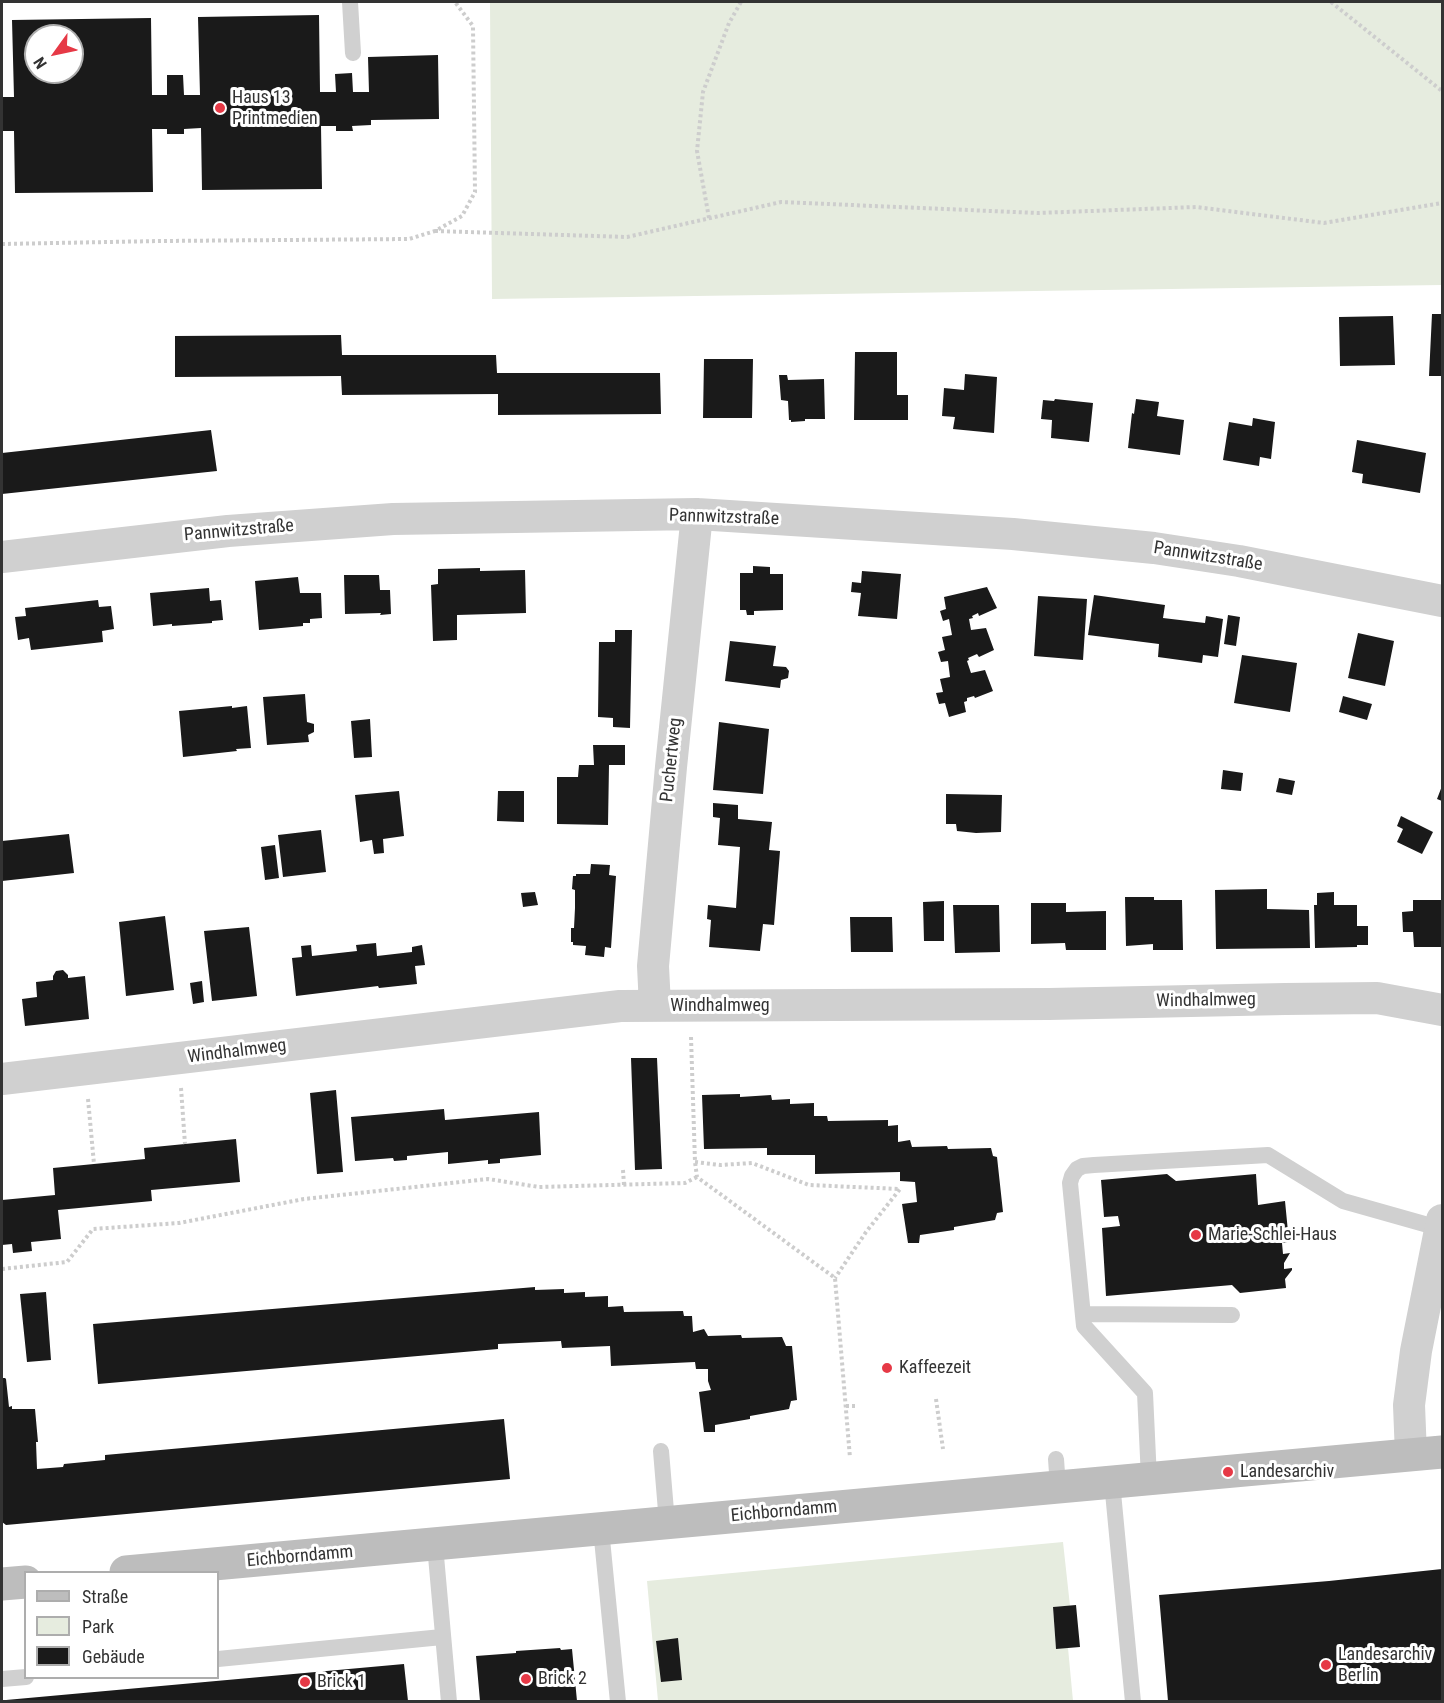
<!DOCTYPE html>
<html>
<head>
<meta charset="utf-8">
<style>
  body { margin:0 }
  #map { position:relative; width:1444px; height:1703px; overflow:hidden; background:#fff; font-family:"Roboto Condensed",sans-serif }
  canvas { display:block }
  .frame { position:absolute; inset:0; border:3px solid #333; pointer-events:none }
  .legend { position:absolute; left:24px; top:1571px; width:195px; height:108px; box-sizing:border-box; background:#fff; border:2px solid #adadad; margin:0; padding:8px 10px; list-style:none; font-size:18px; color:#333 }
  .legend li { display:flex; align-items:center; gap:12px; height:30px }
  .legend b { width:30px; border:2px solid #adadad }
  .north { position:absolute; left:24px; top:24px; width:60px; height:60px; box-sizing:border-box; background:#fff; border:2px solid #adadad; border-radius:50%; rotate:237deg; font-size:16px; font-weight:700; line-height:24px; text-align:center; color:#333 }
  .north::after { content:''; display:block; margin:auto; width:21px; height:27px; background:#e63946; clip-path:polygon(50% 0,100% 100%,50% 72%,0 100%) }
</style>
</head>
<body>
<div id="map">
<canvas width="1444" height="1703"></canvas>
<div class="frame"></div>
<ul class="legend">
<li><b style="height:8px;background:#bdbdbd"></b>Straße</li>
<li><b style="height:16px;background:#e6ecdf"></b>Park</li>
<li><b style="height:16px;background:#1a1a1a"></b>Gebäude</li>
</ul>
<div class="north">N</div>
</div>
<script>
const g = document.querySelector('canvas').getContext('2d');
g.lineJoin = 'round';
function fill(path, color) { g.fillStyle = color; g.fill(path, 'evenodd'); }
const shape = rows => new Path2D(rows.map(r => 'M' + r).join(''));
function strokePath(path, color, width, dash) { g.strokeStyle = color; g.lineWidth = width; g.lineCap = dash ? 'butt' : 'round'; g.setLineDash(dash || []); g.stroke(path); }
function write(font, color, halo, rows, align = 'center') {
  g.font = font + ' "Roboto Condensed",sans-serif'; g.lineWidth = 6; g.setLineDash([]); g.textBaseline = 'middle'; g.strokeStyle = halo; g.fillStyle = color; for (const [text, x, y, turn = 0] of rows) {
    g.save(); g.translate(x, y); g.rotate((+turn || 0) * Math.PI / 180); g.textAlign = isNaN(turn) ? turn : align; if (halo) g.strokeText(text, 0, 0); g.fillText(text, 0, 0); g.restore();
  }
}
const green = shape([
  [490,2,1442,2,1442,285,492,299],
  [1063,1542,1070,1606,1053,1607,1056,1648,1068,1648,1073,1701,658,1701,647,1581]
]);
const building = shape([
  [319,15,320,92,336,92,335,74,352,73,353,92,369,92,368,57,438,55,439,119,371,120,371,125,352,126,353,131,336,131,336,126,321,126,322,189,202,190,201,128,184,129,184,134,167,134,167,129,152,129,153,192,15,193,14,131,2,131,2,97,14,97,12,20,151,18,152,95,167,95,167,75,183,75,184,95,200,95,198,17],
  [36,36,72,36,72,72,36,72],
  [1432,314,1442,314,1442,376,1429,376],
  [1393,316,1395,365,1340,366,1339,317],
  [341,335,342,355,496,355,497,373,660,373,661,414,498,415,498,394,342,395,341,376,175,377,175,336],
  [855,352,897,352,897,395,908,395,908,420,854,420],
  [704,359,753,359,752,418,703,418],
  [965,374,997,377,994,433,953,429,955,417,942,416,944,388,964,390],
  [779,375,787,375,788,380,824,379,825,419,805,419,805,421,791,422,791,420,789,420,788,401,781,400],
  [1055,399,1093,403,1089,442,1051,438,1052,420,1041,419,1043,400,1054,401],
  [1136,399,1159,402,1157,416,1184,420,1180,455,1128,448,1132,413,1134,414],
  [1253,418,1275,422,1271,459,1260,457,1259,466,1223,460,1229,422,1252,426],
  [211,430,217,471,2,494,2,453],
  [1357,440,1426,453,1420,493,1362,483,1363,474,1352,472],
  [753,566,770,567,770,574,783,574,783,610,754,611,754,615,747,615,746,610,740,610,740,573,753,573],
  [480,568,480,571,525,570,526,613,457,615,457,640,433,641,431,585,438,584,438,569],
  [862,571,901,574,897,619,858,616,861,593,851,592,852,582,861,583],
  [344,575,379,575,380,590,390,590,391,614,380,615,381,613,345,614],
  [298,577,300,593,321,593,322,618,310,619,310,623,303,623,303,626,259,630,255,581],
  [987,587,997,608,979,616,978,613,972,616,973,618,969,619,971,630,986,628,994,650,979,657,977,654,968,658,969,660,967,661,971,673,985,670,993,691,975,698,974,696,967,698,967,701,964,702,966,712,949,717,945,703,939,704,936,693,943,692,940,679,950,677,948,661,941,662,938,652,945,650,942,637,952,635,949,619,943,621,940,611,946,609,944,597],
  [209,588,210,601,221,600,223,620,212,621,212,623,172,626,172,624,153,626,150,593],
  [1094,595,1165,605,1163,618,1205,623,1206,616,1223,619,1218,657,1203,655,1202,663,1158,657,1159,644,1088,635],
  [1038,596,1087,599,1083,660,1034,656],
  [98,600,99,607,111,606,114,629,102,631,103,642,31,650,29,638,18,640,15,617,26,616,25,608],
  [1228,615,1240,617,1236,646,1224,644],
  [615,630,632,630,630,728,613,727,613,718,598,717,599,642,615,642],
  [1358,633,1394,641,1385,686,1348,678],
  [730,641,776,646,773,666,786,667,789,671,788,678,781,680,780,688,725,681],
  [1242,655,1297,663,1290,712,1234,703],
  [305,694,307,722,314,724,314,732,308,735,309,742,267,745,263,697],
  [1343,696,1372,704,1367,720,1339,712],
  [232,706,232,708,247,706,251,748,236,749,237,751,183,757,179,711],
  [370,719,372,757,354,758,351,721],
  [719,722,769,729,763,794,713,790],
  [593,745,625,745,625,765,609,765,608,825,557,824,557,777,578,777,579,765,594,765],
  [1223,770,1243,773,1241,791,1221,789],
  [1279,778,1295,781,1292,795,1276,792],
  [1442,786,1442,801,1437,799],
  [399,791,404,836,383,839,384,853,374,854,372,840,360,842,355,795],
  [498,791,524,791,524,822,497,821],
  [946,794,1002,795,1001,832,976,833,957,831,956,824,946,824],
  [713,803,738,805,738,819,772,822,769,850,780,851,774,925,763,924,760,951,709,947,711,920,707,919,708,905,736,908,740,847,718,845,720,818,713,817],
  [1401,816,1433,832,1422,854,1397,842,1403,829,1397,826],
  [321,830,326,872,283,877,278,835],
  [69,834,74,873,2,881,2,841],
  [275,845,279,878,265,880,261,847],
  [591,864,610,865,609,875,616,876,611,948,605,947,604,957,585,955,586,946,573,945,573,942,571,942,571,928,574,928,575,908,575,890,572,889,573,876,576,876,576,874,590,874],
  [1267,889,1267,909,1309,910,1310,948,1216,949,1215,890],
  [535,892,538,905,523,907,521,893],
  [1334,892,1334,905,1357,905,1357,926,1368,926,1368,945,1357,945,1357,947,1315,948,1314,905,1317,905,1317,893],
  [1125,897,1154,897,1154,900,1182,900,1183,950,1153,950,1153,944,1126,946],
  [1413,900,1442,900,1442,947,1414,947,1413,932,1403,932,1402,912,1413,911],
  [944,901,944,941,924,941,923,902],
  [1031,903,1066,903,1066,912,1106,911,1106,950,1066,950,1065,943,1031,944],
  [953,905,999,905,1000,952,955,953],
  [165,916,174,990,126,996,119,922],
  [850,917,892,917,893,952,851,952],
  [249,927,257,996,212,1001,204,931],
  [376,943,377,956,412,952,412,947,422,945,425,965,415,966,417,984,379,988,378,986,296,996,292,958,302,957,301,946,311,945,312,956,357,951,356,945],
  [63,970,68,975,68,978,85,976,89,1019,25,1026,22,999,37,997,36,982,53,980,53,976,56,971],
  [202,981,204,1002,193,1004,190,983],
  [631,1058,657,1058,662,1169,635,1170],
  [336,1090,343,1172,317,1174,310,1093],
  [740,1094,740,1097,771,1095,772,1100,790,1099,790,1104,814,1103,814,1116,827,1116,828,1121,888,1120,888,1126,898,1125,898,1142,910,1140,912,1147,947,1146,948,1149,991,1148,993,1156,997,1157,1003,1212,997,1213,995,1220,954,1227,954,1230,920,1235,919,1243,908,1243,902,1204,917,1202,915,1182,900,1181,900,1172,815,1174,815,1155,767,1155,767,1148,704,1149,702,1095],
  [444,1109,445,1120,539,1112,541,1155,500,1159,500,1163,488,1164,488,1160,448,1164,448,1152,407,1156,407,1160,394,1161,393,1158,355,1161,351,1117],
  [236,1139,240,1182,151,1190,152,1201,58,1210,61,1239,31,1242,32,1251,13,1253,12,1244,2,1245,2,1200,55,1195,53,1168,145,1159,144,1148],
  [1167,1174,1176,1181,1256,1174,1258,1205,1285,1201,1289,1242,1282,1243,1283,1254,1290,1253,1284,1263,1284,1269,1292,1268,1292,1270,1285,1279,1286,1288,1240,1293,1232,1285,1106,1296,1102,1228,1120,1226,1118,1216,1104,1217,1101,1180],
  [535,1287,535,1290,564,1289,564,1293,585,1292,585,1297,608,1296,608,1307,623,1306,624,1312,683,1311,684,1316,692,1316,693,1332,704,1329,708,1336,741,1335,742,1338,782,1337,786,1346,792,1346,797,1400,791,1401,789,1409,750,1416,750,1419,715,1425,715,1432,704,1432,699,1392,711,1390,708,1381,708,1369,696,1369,695,1362,611,1366,610,1346,562,1348,561,1341,498,1344,498,1349,98,1384,93,1324],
  [46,1292,51,1360,27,1362,20,1294],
  [2,1378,5,1378,6,1379,9,1407,12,1406,12,1409,35,1409,38,1442,36,1442,37,1469,63,1467,64,1464,105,1460,105,1455,504,1419,510,1479,6,1525,2,1522],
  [1442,1569,1442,1701,1168,1701,1159,1595,1329,1581],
  [1076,1605,1080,1647,1056,1649,1053,1607],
  [678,1638,682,1680,661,1682,656,1641],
  [560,1648,561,1650,572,1649,577,1701,480,1701,476,1656,516,1653,516,1651],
  [404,1664,408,1701,6,1701,6,1700]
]);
const path = shape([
  [1331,2,1442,91],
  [709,218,697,151,703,92,729,23,741,2],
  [435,231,627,237,781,202,1038,213,1196,207,1324,223,1442,203],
  [2,244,161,241,409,239,435,231,462,216,475,192,473,26,455,2],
  [691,1037,695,1162,697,1177,835,1278,850,1458],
  [181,1088,185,1144],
  [88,1099,94,1164],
  [695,1162,720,1165,752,1163,809,1185,900,1189,866,1232,835,1278],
  [623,1170,624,1185],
  [2,1269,67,1262,93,1229,179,1223,304,1199,488,1179,539,1187,685,1183,697,1177],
  [936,1399,943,1449],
  [846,1406,857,1406]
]);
const lane = shape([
  [350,2,353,53],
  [1083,1314,1232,1315],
  [661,1451,667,1523],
  [1056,1459,1058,1487],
  [1149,1479,1145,1393,1084,1326,1070,1183,1072,1176,1077,1169,1083,1166,1094,1165,1268,1155,1343,1201,1428,1225,1440,1230],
  [1112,1482,1133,1702],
  [601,1529,618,1702],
  [435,1545,449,1702],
  [218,1659,442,1637],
  [2,1679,26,1677]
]);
const street = shape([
  [2,557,228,531,393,519,697,514,1013,534,1154,548,1239,561,1442,601],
  [655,1006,653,966,671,767,697,514],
  [2,1079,620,1006,1049,1004,1285,999,1377,998,1442,1010],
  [1411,1455,1409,1405,1416,1351,1442,1220]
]);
const secondary = shape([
  [126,1572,1442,1452],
  [2,1584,26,1582]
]);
const markers = [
  [220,108,6,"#e63946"],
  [1196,1235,6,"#e63946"],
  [887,1368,6,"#e63946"],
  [1228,1472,6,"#e63946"],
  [1326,1665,6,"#e63946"],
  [526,1679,6,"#e63946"],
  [305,1682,6,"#e63946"]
];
const poiNames = [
  ["Haus 13",232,98],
  ["Printmedien",232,119],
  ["Marie-Schlei-Haus",1208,1235],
  ["Kaffeezeit",899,1368],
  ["Landesarchiv",1240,1472],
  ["Landesarchiv",1338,1655],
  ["Berlin",1338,1676],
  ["Brick 2",538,1679],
  ["Brick 1",317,1682]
];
const streetNames = [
  ["Pannwitzstraße",724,518,2],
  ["Pannwitzstraße",239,531,-5],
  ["Pannwitzstraße",1208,557,9],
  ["Puchertweg",672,760,-84],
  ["Windhalmweg",1206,1001,-1],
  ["Windhalmweg",720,1006],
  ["Windhalmweg",237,1052,-7],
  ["Eichborndamm",784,1512,-5],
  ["Eichborndamm",300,1557,-5]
];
fill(green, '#e6ecdf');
fill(building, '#1a1a1a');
strokePath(path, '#cdcdcd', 4, [3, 3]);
strokePath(lane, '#d0d0d0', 16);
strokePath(street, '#d0d0d0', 32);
strokePath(secondary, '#bdbdbd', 33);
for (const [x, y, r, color] of markers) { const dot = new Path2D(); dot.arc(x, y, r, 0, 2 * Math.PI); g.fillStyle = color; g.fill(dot); strokePath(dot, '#fff', 2); }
write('18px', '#333', '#fff', poiNames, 'left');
write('18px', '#333', '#fff', streetNames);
</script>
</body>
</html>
